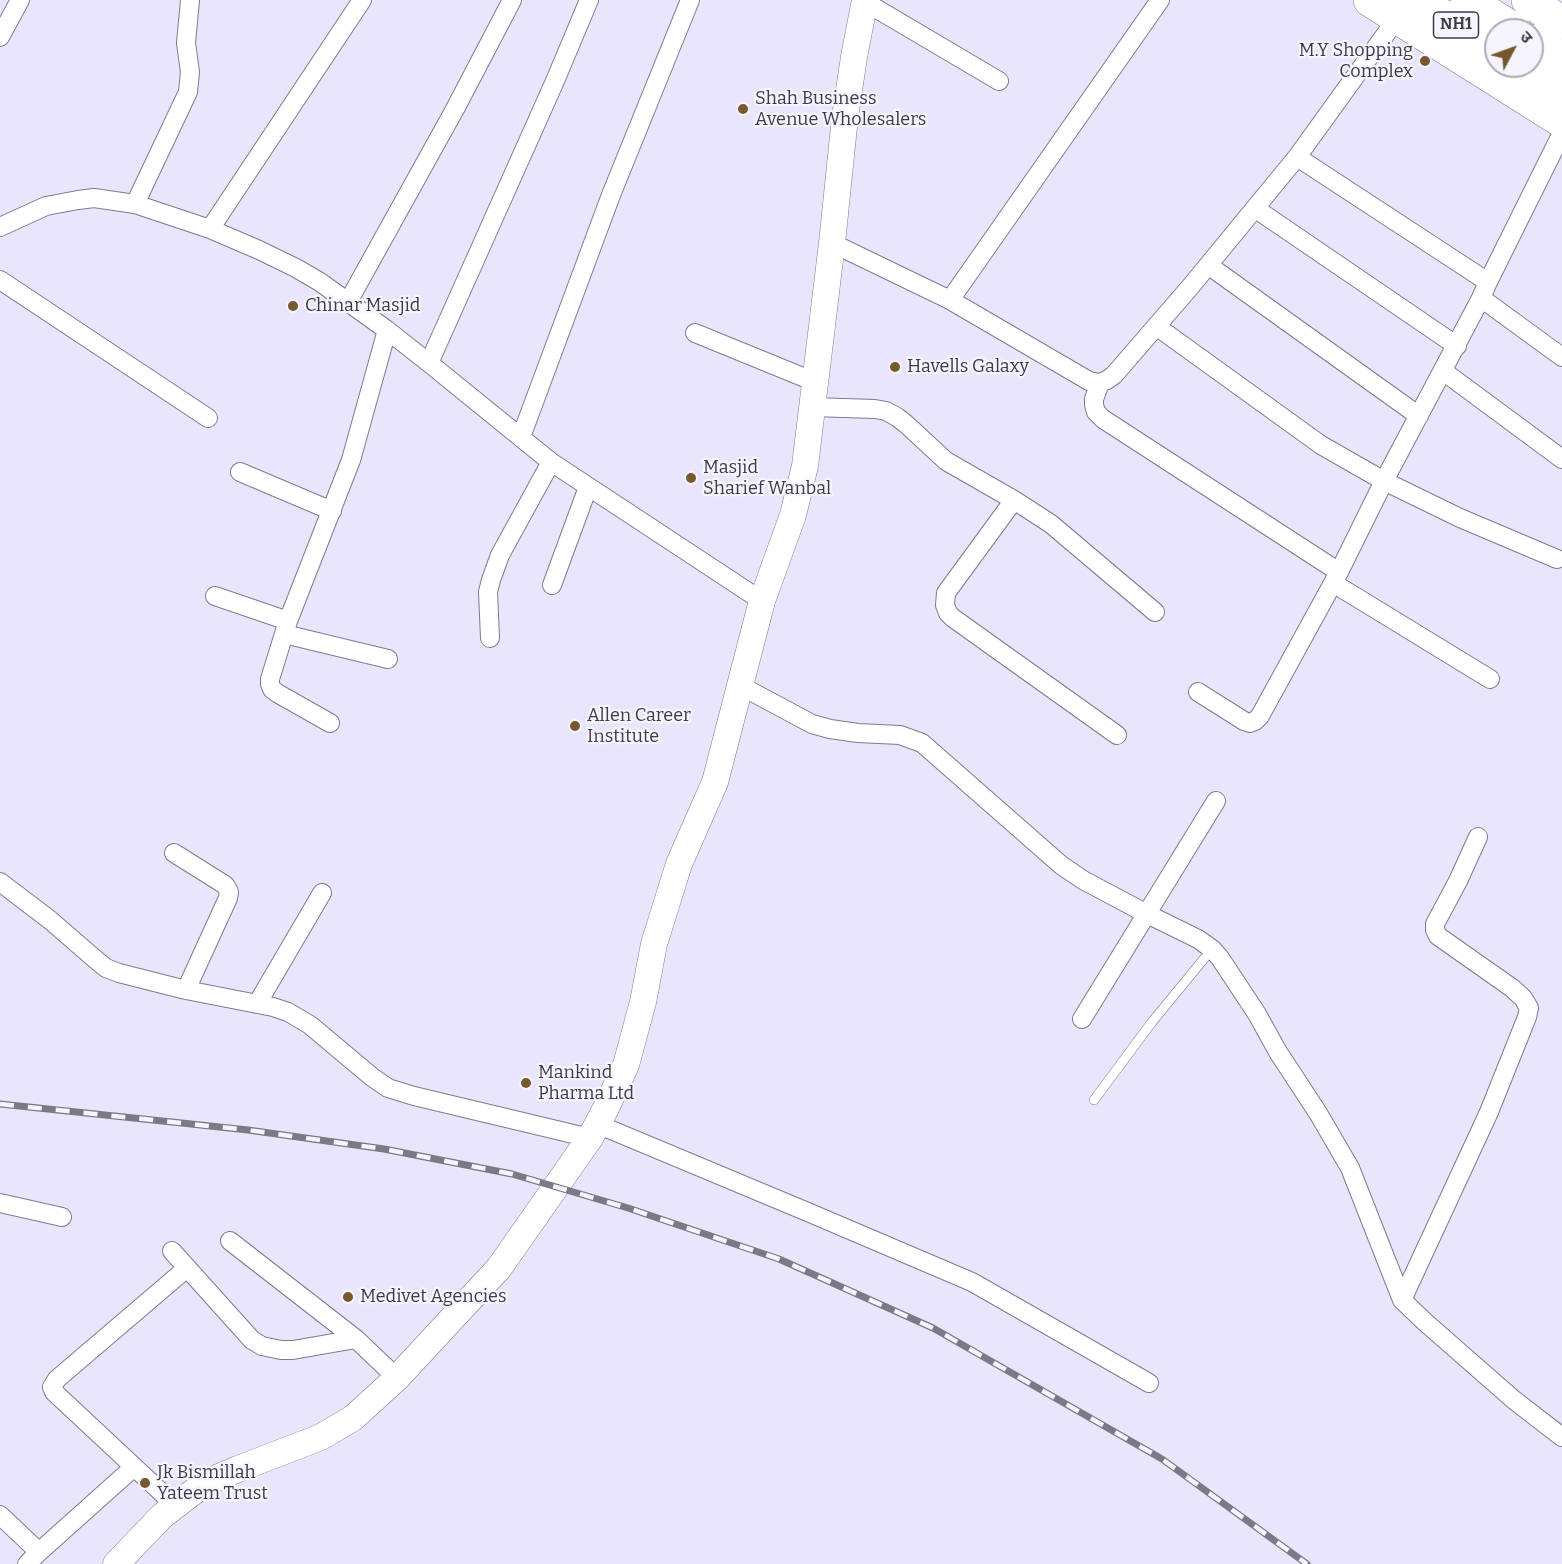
<!DOCTYPE html>
<html>
<head>
<meta charset="utf-8">
<style>
  body { margin:0 }
  #map { position:relative; width:1562px; height:1564px; overflow:hidden; background:#e9e5fc; font-family:Bitter,"Noto Sans Devanagari",serif }
  canvas { display:block }
  .north { position:absolute; left:1484px; top:18px; width:60px; height:60px; box-sizing:border-box; background:#f6f4fe; border:2px solid #acaab4; border-radius:50%; rotate:49deg; font-size:16px; font-weight:700; line-height:24px; text-align:center; color:#3d3b44 }
  .north::after { content:''; display:block; margin:auto; width:21px; height:27px; background:#78582e; clip-path:polygon(50% 0,100% 100%,50% 72%,0 100%) }
</style>
</head>
<body>
<div id="map">
<canvas width="1562" height="1564"></canvas>
<div class="north">उ</div>
</div>
<script>
const g = document.querySelector('canvas').getContext('2d');
g.lineJoin = 'round';
const shape = rows => new Path2D(rows.map(r => 'M' + r).join(''));
function strokePath(path, color, width, dash) { g.strokeStyle = color; g.lineWidth = width; g.lineCap = dash ? 'butt' : 'round'; g.setLineDash(dash || []); g.stroke(path); }
function write(font, color, halo, rows, align = 'center') {
  g.font = font + ' Bitter,serif'; g.lineWidth = 4.5; g.setLineDash([]); g.textBaseline = 'middle'; g.strokeStyle = halo; g.fillStyle = color; for (const [text, x, y, turn = 0] of rows) {
    g.save(); g.translate(x, y); g.rotate((+turn || 0) * Math.PI / 180); g.textAlign = isNaN(turn) ? turn : align; if (halo) g.strokeText(text, 0, 0); g.fillText(text, 0, 0); g.restore();
  }
}
const lane = shape([
  [1094,1100,1152,1022,1212,949]
]);
const street = shape([
  [865,2,999,81],
  [0,37,20,0],
  [1297,157,1488,282],
  [135,204,188,92,190,72,186,43,190,0],
  [1256,209,1457,346],
  [0,227,46,206,78,200,94,198,135,204,210,229,259,250,296,268,320,282,387,330,429,363,551,462,762,601],
  [210,229,362,0],
  [832,243,950,300,1089,381,1100,383,1107,380,1114,375,1191,286,1297,157,1398,17],
  [1208,265,1419,416],
  [0,280,208,418],
  [1481,298,1562,357],
  [950,300,1160,0],
  [348,302,455,109,512,0],
  [1156,326,1321,445,1384,481,1460,518,1557,559],
  [695,333,815,382],
  [429,363,555,81,589,0],
  [1443,371,1562,459],
  [1100,383,1094,399,1094,405,1096,412,1103,419,1339,572,1384,481,1481,298,1488,282,1562,133],
  [812,407,875,409,886,411,897,417,906,424,946,461,1014,500,1051,524,1155,612],
  [521,437,611,195,690,0],
  [240,472,332,511],
  [1014,500,946,593,945,605,948,613,953,618,1117,735],
  [1333,583,1490,679],
  [552,585,588,487],
  [215,596,288,621],
  [284,634,388,659],
  [490,638,488,592,491,580,500,555,551,462],
  [741,686,812,724,830,729,858,733,900,735,922,743,1061,865,1083,880,1147,914,1198,939,1212,949,1220,958,1257,1014,1278,1052,1318,1113,1350,1168,1402,1300,1425,1322,1514,1400,1562,1437],
  [1198,692,1244,721,1250,723,1255,721,1260,716,1339,572],
  [330,723,277,693,272,689,270,684,270,679,288,621,351,460,387,330],
  [174,853,225,885,229,892,228,898,186,990],
  [0,882,50,920,95,959,106,968,119,973,186,990,273,1007,288,1012,310,1025,372,1077,388,1088,414,1096,590,1138],
  [257,1004,322,893],
  [1082,1019,1216,801],
  [597,1124,810,1213,972,1282,1149,1383],
  [0,1203,62,1217],
  [230,1241,356,1339,397,1378],
  [172,1251,252,1340,262,1346,281,1350,293,1350,356,1339],
  [1402,1300,1489,1112,1527,1017,1529,1008,1523,998,1512,988,1438,936,1435,930,1435,924,1458,881,1478,837],
  [176,1506,54,1392,52,1387,57,1379,187,1268],
  [0,1515,39,1552],
  [27,1564,39,1552,134,1467]
]);
const secondary = shape([
  [116,1564,162,1516,205,1483,238,1469,321,1437,353,1418,397,1378,499,1268,590,1138,606,1108,626,1065,643,1002,654,944,679,864,715,782,762,601,793,515,805,466,832,243,845,117,854,57,865,0]
]);
const highway = shape([
  [1370,0,1562,121],
  [1417,0,1496,50],
  [1467,0,1515,30],
  [1528,0,1562,23],
  [1532,41,1562,59],
  [1521,66,1562,92]
]);
const rail = shape([
  [0,1104,248,1130,384,1149,512,1174,628,1208,779,1259,933,1328,1162,1459,1307,1564]
]);
const markers = [
  [1425,61,6,"#78582e"],
  [743,109,6,"#78582e"],
  [293,306,6,"#78582e"],
  [895,367,6,"#78582e"],
  [691,478,6,"#78582e"],
  [575,726,6,"#78582e"],
  [526,1083,6,"#78582e"],
  [348,1297,6,"#78582e"],
  [145,1483,6,"#78582e"]
];
const shields = [
  [1456,25,45]
];
const shieldNames = [
  ["NH1",1456,25]
];
const poiNames = [
  ["M.Y Shopping",1413,51,"right"],
  ["Complex",1413,72,"right"],
  ["Shah Business",755,99],
  ["Avenue Wholesalers",755,120],
  ["Chinar Masjid",305,306],
  ["Havells Galaxy",907,367],
  ["Masjid",703,468],
  ["Sharief Wanbal",703,489],
  ["Allen Career",587,716],
  ["Institute",587,737],
  ["Mankind",538,1073],
  ["Pharma Ltd",538,1094],
  ["Medivet Agencies",360,1297],
  ["Jk Bismillah",157,1473],
  ["Yateem Trust",157,1494]
];
strokePath(lane, '#7e7b8f', 10);
strokePath(street, '#7e7b8f', 20);
strokePath(secondary, '#7e7b8f', 27);
strokePath(highway, '#7e7b8f', 34);
strokePath(lane, '#fff', 9);
strokePath(street, '#fff', 18);
strokePath(secondary, '#fff', 26);
strokePath(highway, '#fff', 33);
strokePath(rail, '#7c7987', 7);
strokePath(rail, '#f6f4fe', 4.5, [14]);
for (const [x, y, r, color] of markers) { const dot = new Path2D(); dot.arc(x, y, r, 0, 2 * Math.PI); g.fillStyle = color; g.fill(dot); strokePath(dot, '#f6f4fe', 2); }
for (const [x, y, w] of shields) { const box = new Path2D(); box.roundRect(x - w / 2, y - 13, w, 26, 4.5); g.fillStyle = '#f6f4fe'; g.fill(box); strokePath(box, '#3d3b44', 1.5); }
write('bold 16px', '#3d3b44', null, shieldNames);
write('18px', '#3d3b44', '#f6f4fe', poiNames, 'left');
</script>
</body>
</html>
